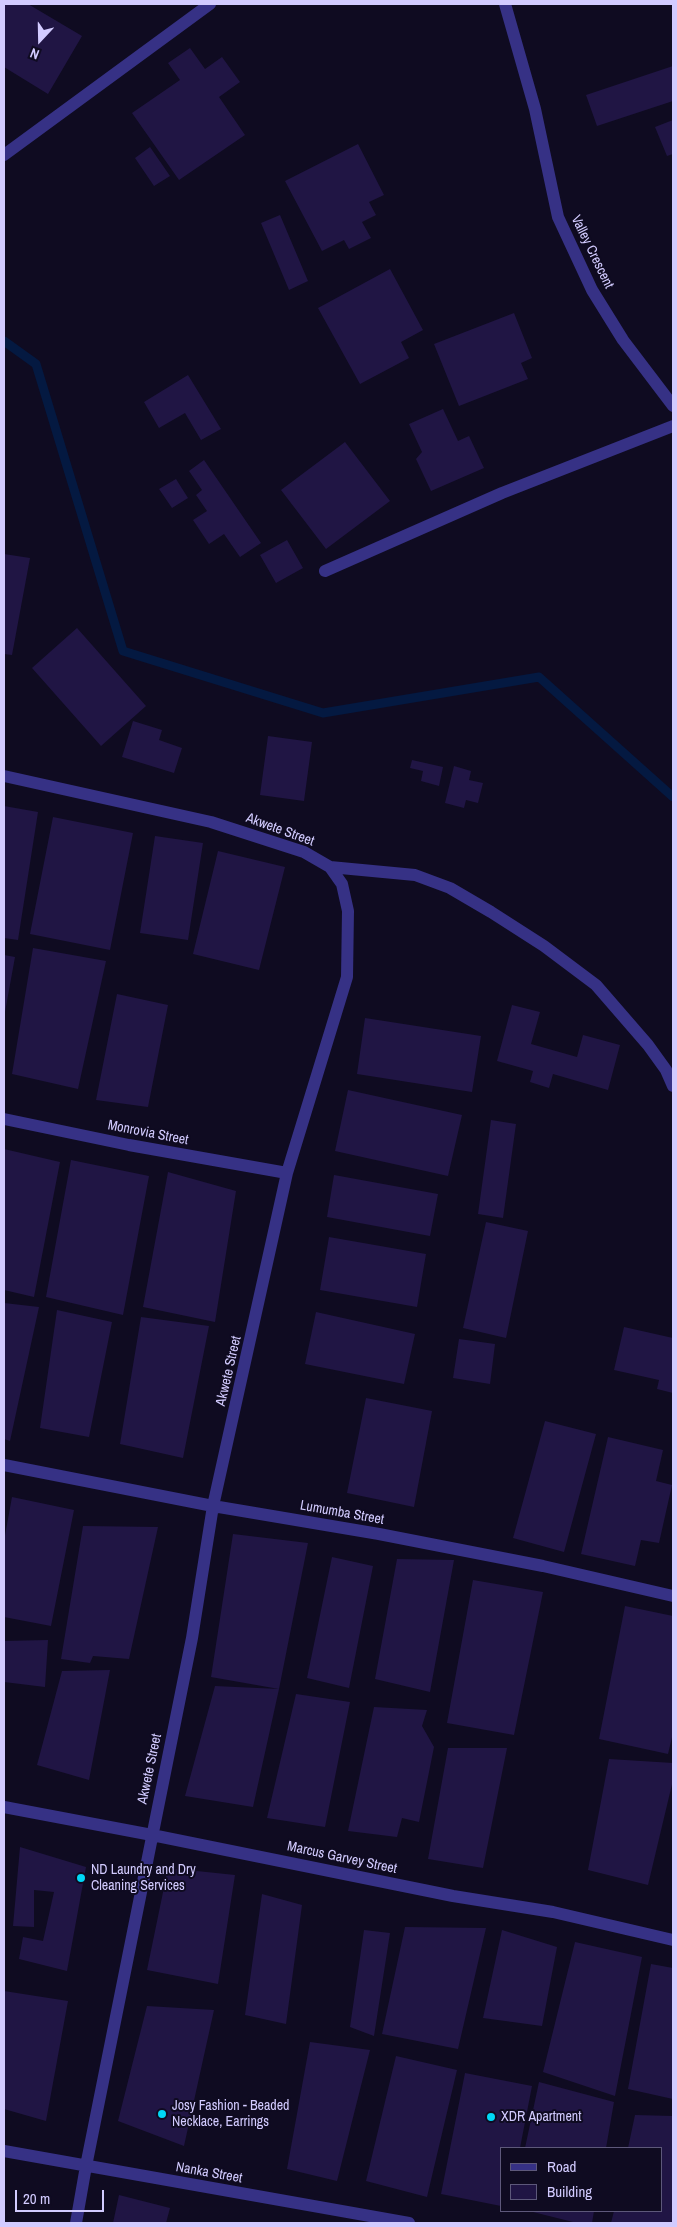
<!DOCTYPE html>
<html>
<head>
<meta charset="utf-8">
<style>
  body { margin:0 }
  #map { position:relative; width:677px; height:2227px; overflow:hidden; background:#0f0b21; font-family:"Archivo Narrow",sans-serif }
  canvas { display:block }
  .frame { position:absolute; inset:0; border:5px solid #d2cbff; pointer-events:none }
  .legend { position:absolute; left:500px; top:2147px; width:162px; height:65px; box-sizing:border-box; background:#0f0b21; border:1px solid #5d587a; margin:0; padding:6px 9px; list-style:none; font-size:15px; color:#d2cbff }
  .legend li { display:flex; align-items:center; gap:10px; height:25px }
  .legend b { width:25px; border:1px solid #5d587a }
  .north { position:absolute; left:15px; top:15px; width:50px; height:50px; -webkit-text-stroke:4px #0f0b21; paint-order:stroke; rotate:201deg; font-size:14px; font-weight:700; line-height:20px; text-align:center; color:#d2cbff }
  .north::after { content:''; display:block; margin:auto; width:18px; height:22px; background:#d2cbff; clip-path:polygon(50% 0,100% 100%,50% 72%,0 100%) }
  .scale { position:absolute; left:15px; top:2190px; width:89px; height:22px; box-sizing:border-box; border:2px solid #d2cbff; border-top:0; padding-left:6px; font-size:15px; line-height:18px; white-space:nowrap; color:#d2cbff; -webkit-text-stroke:4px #0f0b21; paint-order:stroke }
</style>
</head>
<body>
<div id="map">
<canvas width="677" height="2227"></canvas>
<div class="frame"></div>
<ul class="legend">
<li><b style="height:6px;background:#363185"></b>Road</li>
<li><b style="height:14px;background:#201544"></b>Building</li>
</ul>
<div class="north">N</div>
<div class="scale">20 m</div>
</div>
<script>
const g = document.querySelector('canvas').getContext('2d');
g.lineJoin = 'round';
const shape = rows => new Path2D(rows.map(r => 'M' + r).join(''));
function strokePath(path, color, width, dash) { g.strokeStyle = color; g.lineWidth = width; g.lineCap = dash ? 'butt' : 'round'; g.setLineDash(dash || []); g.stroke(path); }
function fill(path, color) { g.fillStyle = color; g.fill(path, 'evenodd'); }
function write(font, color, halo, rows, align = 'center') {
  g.font = font + ' "Archivo Narrow",sans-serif'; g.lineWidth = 4; g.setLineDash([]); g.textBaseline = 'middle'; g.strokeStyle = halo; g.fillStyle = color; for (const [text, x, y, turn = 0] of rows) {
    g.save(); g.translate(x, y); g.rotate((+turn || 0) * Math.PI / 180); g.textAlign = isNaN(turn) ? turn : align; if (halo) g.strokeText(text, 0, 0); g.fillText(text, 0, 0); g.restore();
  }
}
const stream = shape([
  [4,341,36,364,123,651,323,713,539,677,673,797]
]);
const building = shape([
  [4,4,28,4,82,36,48,94,4,67],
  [190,48,205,69,222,57,240,82,219,97,245,135,179,180,132,113,180,80,168,63],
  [673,66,673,101,597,126,586,95],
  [673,120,673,154,667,156,655,127],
  [358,144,384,195,369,202,376,215,362,222,371,238,349,249,344,240,322,251,285,181],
  [150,147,170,176,154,186,135,158],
  [280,215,308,281,289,290,261,223],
  [390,269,423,330,401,342,409,358,360,384,318,308],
  [514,313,532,358,521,363,528,379,459,406,434,344],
  [188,375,221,429,201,440,185,413,159,428,144,402],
  [443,409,458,441,469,436,484,468,431,491,416,459,422,452,409,424],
  [345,442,390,501,326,549,281,490],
  [204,460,261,543,240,557,224,534,209,544,193,520,207,511,196,495,202,490,189,471],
  [176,479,188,498,172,508,159,489],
  [287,540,303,568,276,583,260,555],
  [4,554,30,558,12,655,4,654],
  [77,628,146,706,101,746,32,668],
  [133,721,162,730,159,740,182,748,174,773,122,757],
  [268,736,312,742,304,801,260,795],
  [412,760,443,767,439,786,421,781,423,771,410,768],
  [454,766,471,771,469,780,483,783,478,803,466,800,464,808,445,803],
  [4,806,38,812,18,940,4,938],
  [53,817,133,833,110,950,30,934],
  [155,836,203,843,188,940,140,933],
  [218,851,285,867,259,970,193,954],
  [33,948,106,961,78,1089,12,1074],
  [4,955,15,957,5,1012,4,1011],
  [117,994,168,1005,148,1107,96,1100],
  [512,1005,540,1012,531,1044,577,1057,583,1035,620,1045,608,1090,553,1074,549,1088,530,1082,533,1071,497,1061],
  [365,1018,481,1036,472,1092,357,1074],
  [348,1090,462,1115,448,1176,335,1151],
  [491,1120,516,1124,503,1218,478,1214],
  [4,1149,60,1162,34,1297,4,1290],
  [71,1160,149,1176,123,1315,46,1297],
  [168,1172,236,1191,215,1322,143,1307],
  [334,1175,438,1194,430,1236,327,1217],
  [486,1222,528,1231,506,1338,463,1328],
  [329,1237,426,1254,417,1307,320,1290],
  [4,1303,39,1307,10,1441,4,1439],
  [57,1310,112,1322,89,1437,40,1428],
  [316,1312,415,1334,404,1384,305,1364],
  [141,1317,209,1326,183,1458,120,1444],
  [624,1327,673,1338,673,1393,657,1389,659,1380,614,1370],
  [459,1339,495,1344,490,1384,453,1378],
  [366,1398,432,1411,414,1507,347,1493],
  [545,1421,596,1434,564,1552,513,1538],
  [608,1437,663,1450,656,1481,672,1485,659,1543,641,1540,635,1566,581,1554],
  [12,1497,74,1510,51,1626,4,1617,4,1541],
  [83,1526,158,1527,129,1659,93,1656,90,1663,61,1659],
  [233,1534,308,1543,279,1689,253,1807,185,1796,215,1686,279,1689,211,1677],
  [332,1557,373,1566,349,1688,307,1678],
  [397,1559,454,1560,430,1692,375,1679],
  [473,1580,543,1592,514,1735,447,1723],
  [625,1606,673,1616,673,1733,668,1754,599,1739],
  [48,1640,45,1687,4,1682,4,1641],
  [110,1670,89,1780,37,1765,62,1671],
  [296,1694,350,1702,325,1827,267,1818],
  [374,1707,427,1710,422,1726,434,1747,419,1822,402,1818,397,1837,348,1831],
  [448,1748,507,1748,483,1868,428,1859],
  [609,1759,673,1763,673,1780,648,1885,588,1870],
  [20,1847,86,1867,67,1971,19,1959,23,1937,43,1941,54,1892,34,1890,34,1927,13,1926],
  [168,1868,235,1875,218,1984,147,1970],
  [262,1894,302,1905,286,2024,245,2015],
  [405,1927,486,1928,458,2049,382,2034],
  [364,1930,390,1933,374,2036,350,2027],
  [502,1930,557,1947,542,2026,483,2018],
  [575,1942,642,1957,615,2096,543,2072],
  [651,1964,673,1968,673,2099,628,2089],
  [4,1991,68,2001,46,2121,4,2109],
  [147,2006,214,2010,184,2146,118,2121],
  [310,2042,370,2050,337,2181,287,2169],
  [396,2056,457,2070,427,2197,366,2181],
  [465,2073,532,2086,520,2148,501,2148,501,2206,441,2194],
  [539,2082,614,2102,606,2148,525,2148],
  [635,2115,673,2116,673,2223,611,2223,614,2211,661,2211,661,2148,628,2148],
  [119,2195,170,2208,166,2223,113,2223],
  [529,2211,594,2211,592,2223,577,2223]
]);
const minor = shape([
  [505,4,535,109,558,217,592,290,623,340,673,406],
  [4,155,210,4],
  [325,571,502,493,673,426],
  [4,776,211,822,304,852,330,867,342,884,348,911,347,977,287,1173,213,1506,192,1638,86,2166,76,2223],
  [330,867,415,875,450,888,491,912,544,946,596,985,648,1045,666,1070,673,1086],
  [4,1119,129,1145,287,1173],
  [4,1465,213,1506,379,1534,543,1566,673,1596],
  [4,1807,152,1835,453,1896,553,1912,673,1940],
  [4,2151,409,2223]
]);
const markers = [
  [81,1878,5,"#00d7f6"],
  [162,2114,5,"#00d7f6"],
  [491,2117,5,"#00d7f6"]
];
const streetNames = [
  ["Valley Crescent",592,252,64],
  ["Akwete Street",280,830,20],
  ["Monrovia Street",148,1133,11],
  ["Akwete Street",229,1371,-77],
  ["Lumumba Street",342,1513,10],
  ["Akwete Street",150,1769,-78],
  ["Marcus Garvey Street",342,1858,12],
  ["Nanka Street",209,2173,10]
];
const poiNames = [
  ["ND Laundry and Dry",91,1870],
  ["Cleaning Services",91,1886],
  ["Josy Fashion - Beaded",172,2106],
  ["Necklace, Earrings",172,2122],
  ["XDR Apartment",501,2117]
];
strokePath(stream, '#041941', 9);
fill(building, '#201544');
strokePath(minor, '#363185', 12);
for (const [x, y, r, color] of markers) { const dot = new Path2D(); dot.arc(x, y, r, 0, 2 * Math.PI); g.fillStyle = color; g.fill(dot); strokePath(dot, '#0f0b21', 2); }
write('14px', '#d2cbff', '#0f0b21', streetNames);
write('14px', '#d2cbff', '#0f0b21', poiNames, 'left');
</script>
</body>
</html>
